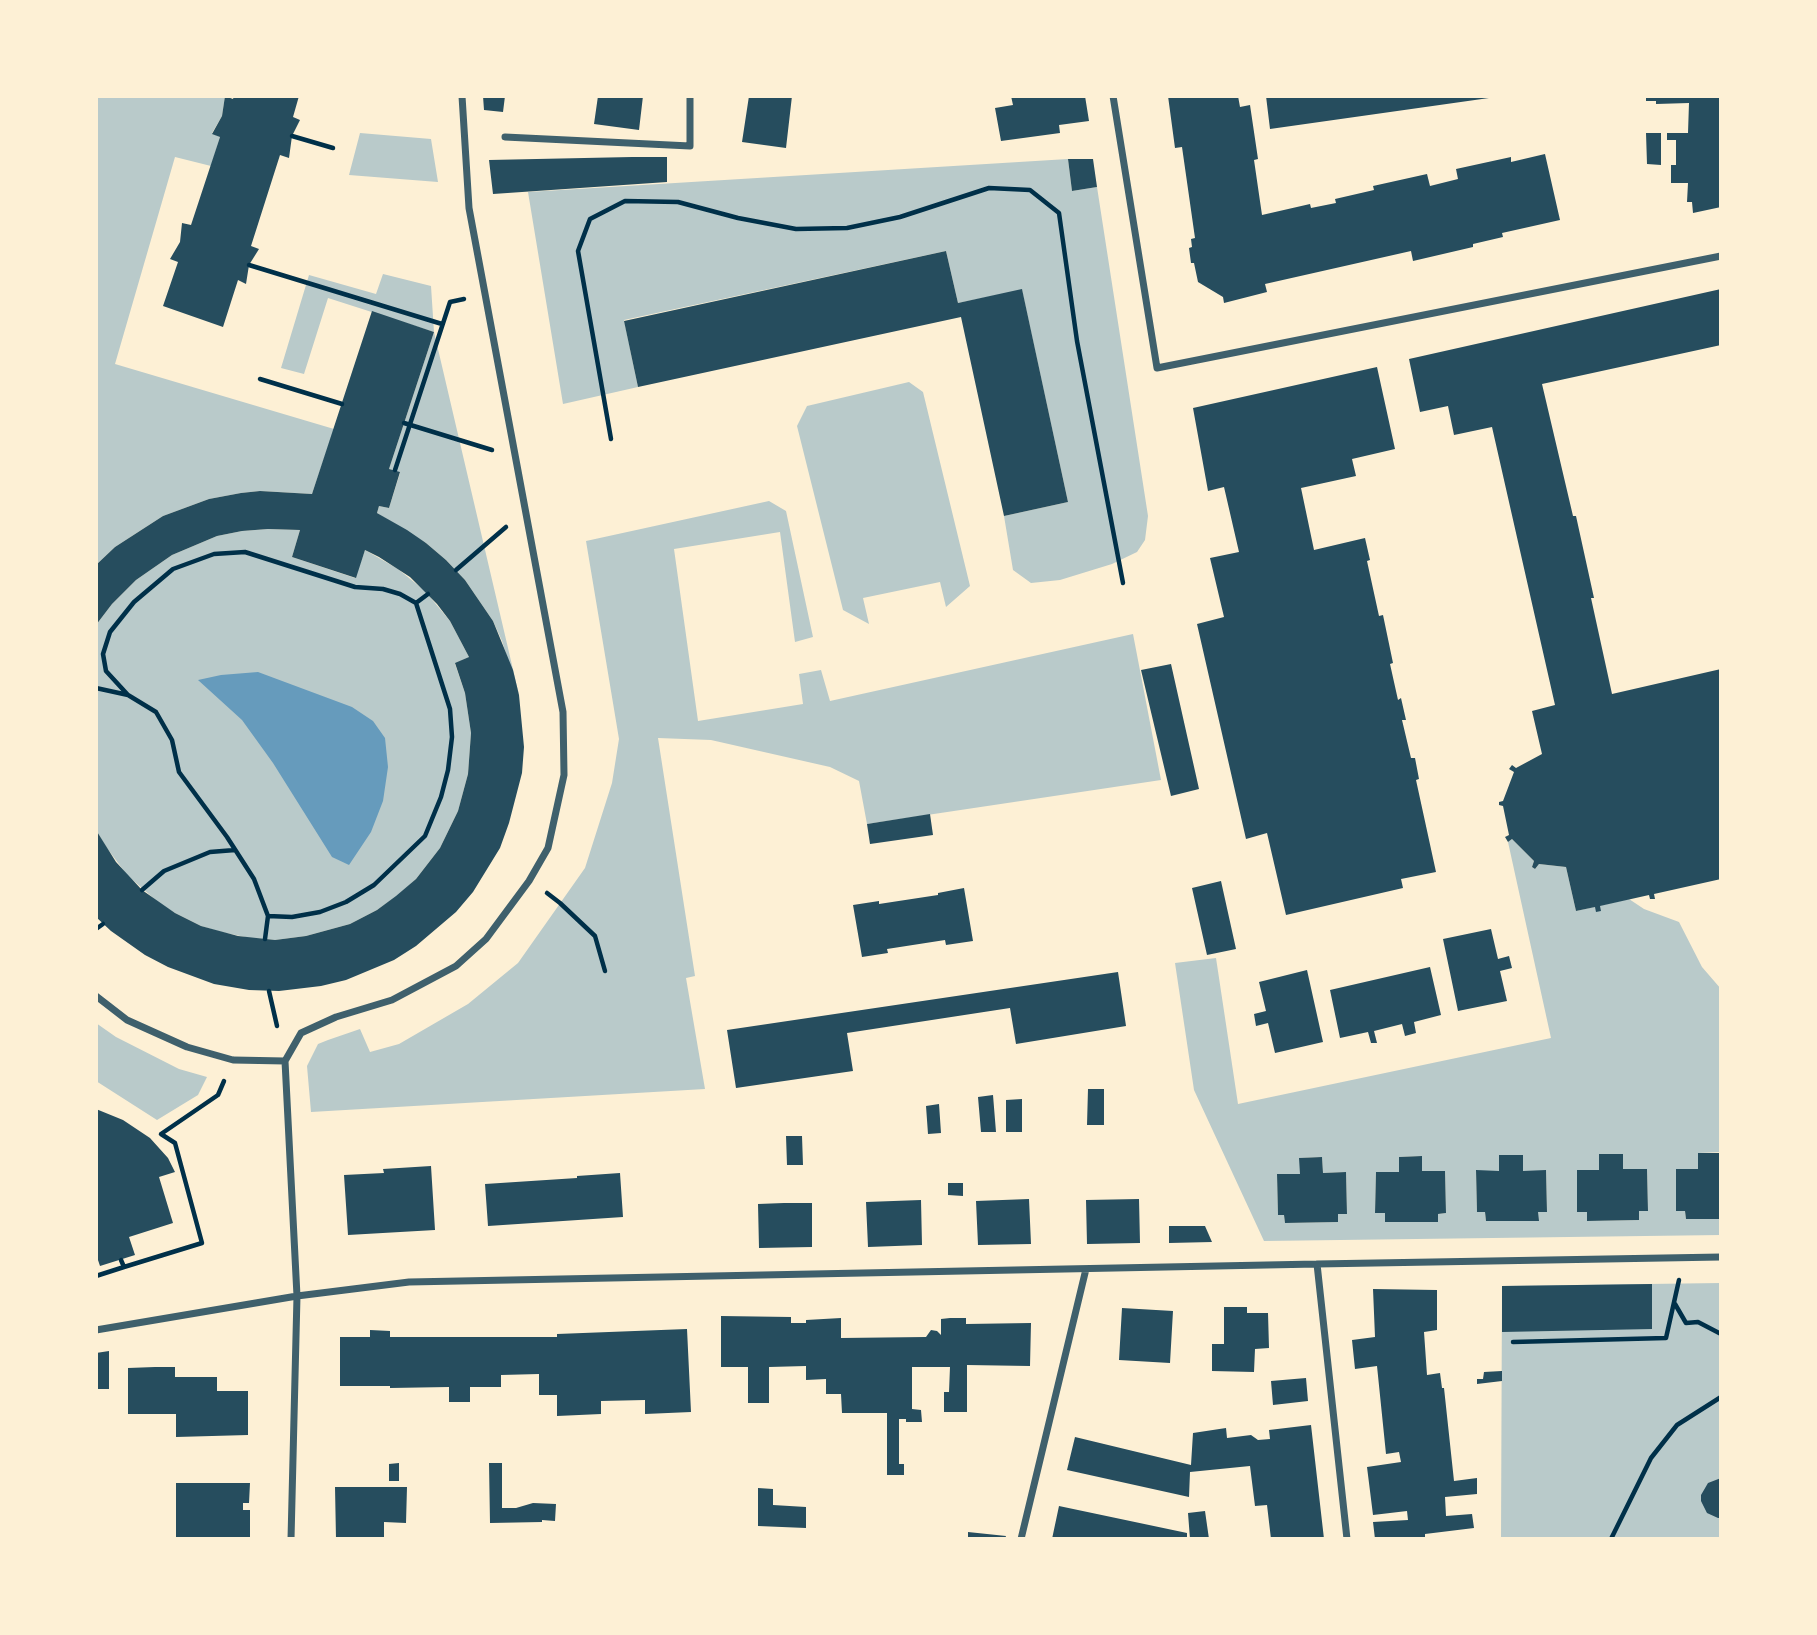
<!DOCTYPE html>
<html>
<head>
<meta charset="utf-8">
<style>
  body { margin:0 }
  #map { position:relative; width:1817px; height:1635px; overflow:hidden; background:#fdf0d5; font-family:Lato,sans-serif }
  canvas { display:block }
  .frame { position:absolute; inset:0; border:98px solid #fdf0d5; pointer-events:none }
</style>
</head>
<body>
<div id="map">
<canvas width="1817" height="1635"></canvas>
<div class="frame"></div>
</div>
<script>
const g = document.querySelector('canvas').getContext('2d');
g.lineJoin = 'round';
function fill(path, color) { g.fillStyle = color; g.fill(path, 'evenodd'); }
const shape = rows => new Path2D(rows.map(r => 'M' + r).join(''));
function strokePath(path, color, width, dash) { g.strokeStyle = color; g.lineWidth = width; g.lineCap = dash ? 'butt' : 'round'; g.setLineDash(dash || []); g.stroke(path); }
const green = shape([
  [96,96,225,96,222,116,212,133,220,137,211,166,175,157,115,364,334,429,312,494,260,491,241,493,209,499,163,516,115,547,96,565],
  [360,133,431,139,438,182,349,175],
  [1068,159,1072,191,1097,187,1148,516,1145,540,1137,552,1112,564,1060,580,1031,583,1013,570,1004,516,1068,502,1022,290,958,303,946,251,624,320,638,387,563,404,528,192],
  [383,274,431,286,434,332,519,695,502,641,493,621,465,580,446,560,426,543,377,513,379,506,389,508,400,473,389,469,434,332,328,298,304,374,281,368,309,275,376,294],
  [909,382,923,392,970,586,946,607,940,582,863,598,869,624,843,610,797,426,807,406],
  [769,501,786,511,813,637,795,642,780,532,674,549,698,721,803,704,799,674,821,670,830,701,1133,634,1161,780,867,824,859,781,830,767,711,740,658,738,695,976,686,978,705,1089,311,1112,307,1066,318,1044,328,1040,360,1029,370,1052,399,1044,468,1004,518,963,585,868,612,783,619,739,586,541],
  [268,529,300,530,292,557,355,578,365,550,398,569,425,591,450,621,469,657,455,664,465,693,471,733,468,774,458,811,440,848,416,879,397,896,377,910,350,924,306,936,275,940,250,938,221,932,201,926,175,913,159,903,127,875,107,848,96,830,96,625,112,604,136,580,172,555,217,536,242,531],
  [1512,839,1534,861,1532,867,1535,869,1539,864,1566,867,1576,911,1629,899,1644,909,1679,922,1702,967,1721,989,1721,1152,1699,1153,1698,1169,1676,1169,1676,1210,1685,1211,1686,1219,1721,1219,1721,1235,1264,1241,1194,1090,1175,963,1216,958,1238,1104,1551,1038,1508,842],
  [1599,1154,1622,1154,1623,1169,1647,1169,1648,1211,1639,1211,1639,1220,1588,1221,1587,1212,1577,1211,1577,1171,1599,1170],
  [1499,1155,1522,1155,1523,1171,1546,1171,1547,1211,1538,1212,1538,1221,1486,1221,1485,1212,1477,1212,1476,1171,1499,1171],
  [1422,1156,1422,1171,1445,1171,1446,1213,1438,1214,1438,1221,1386,1222,1385,1213,1375,1212,1376,1172,1399,1172,1399,1157],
  [1322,1157,1323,1173,1346,1172,1347,1214,1338,1214,1338,1222,1285,1223,1284,1215,1278,1215,1277,1174,1300,1174,1300,1158],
  [96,1023,116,1037,179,1069,207,1077,198,1095,157,1120,96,1081],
  [1721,1283,1721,1539,1501,1539,1502,1286]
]);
const water = shape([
  [258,672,352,707,373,721,385,738,388,767,383,801,371,832,349,865,332,857,273,763,242,720,198,680,221,675]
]);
const building = shape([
  [225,96,233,99,234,96,299,96,293,117,300,120,292,136,289,158,280,155,251,246,259,249,249,265,246,284,238,280,223,327,163,306,178,262,170,259,180,242,182,223,191,225,220,137,212,134,222,116],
  [483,96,505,96,503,112,484,110],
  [598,96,643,96,639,130,594,124],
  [749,96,792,96,786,148,742,142],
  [1011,96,1085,96,1089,121,1059,125,1060,133,1001,141,995,108,1013,105],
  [1168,96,1238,96,1240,107,1250,105,1258,159,1254,160,1262,215,1310,204,1311,208,1336,203,1335,199,1374,190,1373,186,1427,174,1430,186,1458,179,1456,169,1511,157,1511,162,1545,154,1560,220,1502,233,1503,237,1473,244,1473,247,1413,261,1411,251,1265,284,1267,292,1224,303,1223,297,1198,282,1194,263,1191,263,1189,248,1192,247,1191,239,1195,238,1182,147,1175,148],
  [1266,96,1489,96,1489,98,1270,129],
  [1646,96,1721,96,1721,207,1693,213,1692,202,1687,202,1688,183,1671,183,1671,165,1676,165,1676,140,1667,140,1667,133,1688,133,1689,103,1656,104,1656,101,1646,101],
  [1646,133,1661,133,1661,165,1647,164],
  [632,157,667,157,667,182,493,194,489,160],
  [1068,159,1093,159,1097,187,1072,191],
  [946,251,958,303,1022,289,1068,502,1004,516,961,317,638,387,624,321],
  [1721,289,1721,345,1542,384,1573,516,1576,516,1594,598,1591,598,1612,694,1721,669,1721,879,1654,894,1655,899,1650,899,1649,895,1600,906,1601,911,1596,912,1595,907,1576,911,1566,867,1539,864,1535,869,1532,867,1534,861,1512,839,1508,842,1505,837,1509,835,1503,806,1499,805,1499,802,1503,801,1514,772,1509,769,1512,765,1516,768,1542,754,1532,711,1555,705,1492,427,1454,435,1448,406,1420,412,1409,359],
  [372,311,434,332,389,469,400,472,389,508,379,506,377,513,407,530,426,543,446,560,465,580,493,621,513,670,519,695,524,747,522,773,509,823,500,848,473,892,456,912,416,946,394,960,346,980,321,986,279,991,249,990,214,984,168,967,145,955,111,931,96,917,96,830,116,862,142,890,175,913,201,926,238,936,275,940,306,936,350,924,377,910,396,896,416,879,440,848,458,811,468,774,471,733,465,693,455,663,469,657,450,621,437,604,410,577,379,557,365,550,356,578,292,557,300,530,268,529,242,531,217,536,172,555,136,580,112,604,96,625,96,565,115,547,163,516,209,499,241,493,260,491,312,494],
  [1377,367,1395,449,1352,459,1356,476,1301,488,1314,550,1365,538,1370,560,1367,561,1379,616,1383,615,1393,663,1390,664,1398,700,1401,698,1406,720,1402,720,1411,758,1415,758,1419,779,1416,780,1436,872,1401,879,1403,888,1286,915,1267,833,1246,839,1197,624,1224,617,1210,558,1239,552,1224,487,1208,491,1193,408],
  [1171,664,1199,789,1171,796,1141,670],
  [930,814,933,835,870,844,867,824],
  [1221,881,1236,949,1207,955,1192,888],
  [964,888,973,941,946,945,945,940,887,949,888,953,862,957,853,905,879,901,879,904,938,895,938,893],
  [1491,929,1498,959,1509,956,1512,968,1500,971,1507,1001,1458,1011,1443,939],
  [1430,967,1441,1015,1414,1022,1416,1033,1405,1036,1402,1024,1374,1031,1377,1043,1371,1043,1368,1032,1340,1038,1330,990],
  [1307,970,1323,1042,1275,1053,1268,1023,1256,1026,1254,1014,1266,1011,1259,982],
  [1118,972,1126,1026,1016,1044,1010,1008,847,1033,853,1071,736,1088,727,1030],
  [1088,1089,1104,1089,1104,1125,1087,1125],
  [993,1095,996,1132,981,1132,978,1097],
  [1022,1099,1022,1132,1006,1132,1006,1100],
  [939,1104,941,1133,928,1134,926,1106],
  [96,1109,123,1120,150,1138,168,1158,175,1172,159,1177,173,1223,129,1237,135,1255,100,1266,96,1254],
  [786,1136,802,1136,803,1165,787,1165],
  [1698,1153,1721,1153,1721,1219,1686,1219,1685,1211,1676,1211,1676,1169,1698,1169],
  [1599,1154,1623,1154,1623,1169,1647,1169,1648,1211,1639,1211,1639,1220,1587,1221,1587,1212,1577,1212,1577,1170,1599,1170],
  [1499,1155,1523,1155,1523,1171,1546,1170,1547,1212,1538,1212,1539,1221,1486,1221,1485,1212,1477,1212,1476,1170,1499,1171],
  [1422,1156,1422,1171,1445,1171,1446,1213,1438,1214,1438,1222,1385,1222,1385,1213,1375,1213,1376,1172,1399,1172,1399,1157],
  [1322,1157,1323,1173,1346,1172,1347,1214,1338,1214,1338,1222,1285,1223,1284,1215,1278,1215,1277,1174,1300,1174,1299,1158],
  [431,1166,435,1230,348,1235,344,1175,384,1173,383,1169],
  [620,1173,623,1217,488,1226,485,1184,577,1178,577,1176],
  [948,1183,963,1183,963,1196,948,1195],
  [1029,1199,1031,1244,978,1245,976,1201],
  [1139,1199,1140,1243,1087,1244,1086,1200],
  [921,1200,922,1245,868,1247,866,1202],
  [784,1203,812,1203,812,1247,759,1248,758,1204],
  [1169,1226,1205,1226,1212,1242,1169,1243],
  [1652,1284,1652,1329,1502,1332,1502,1286],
  [1373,1289,1437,1290,1437,1330,1424,1332,1427,1375,1440,1373,1442,1388,1444,1388,1454,1481,1477,1478,1477,1494,1445,1497,1446,1516,1472,1514,1474,1528,1425,1534,1425,1539,1375,1539,1373,1522,1408,1520,1407,1511,1373,1515,1367,1467,1401,1462,1399,1452,1386,1454,1377,1366,1355,1369,1352,1340,1375,1337],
  [1224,1307,1247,1307,1247,1313,1268,1313,1269,1348,1255,1349,1254,1372,1212,1371,1212,1344,1224,1344],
  [1122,1308,1173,1311,1170,1363,1119,1360],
  [721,1316,791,1317,791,1323,806,1323,806,1320,841,1318,841,1338,926,1337,931,1330,937,1331,941,1335,941,1319,950,1318,966,1318,966,1324,1031,1323,1030,1366,967,1365,967,1412,944,1412,944,1392,949,1392,950,1367,912,1367,912,1409,921,1410,922,1422,906,1422,906,1419,899,1419,899,1464,904,1464,904,1475,887,1475,887,1413,842,1413,841,1394,826,1394,826,1379,806,1380,806,1366,769,1367,769,1403,748,1403,748,1367,721,1367],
  [687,1329,691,1412,645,1414,645,1400,601,1401,601,1414,557,1416,557,1395,539,1395,539,1374,501,1375,501,1387,470,1387,470,1402,449,1402,449,1387,390,1388,390,1386,340,1386,340,1337,370,1337,370,1330,390,1331,390,1337,557,1337,557,1334],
  [109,1351,109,1389,96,1389,96,1353],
  [155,1367,175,1367,175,1377,217,1377,217,1391,248,1391,248,1435,176,1437,176,1414,128,1414,128,1368],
  [1502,1371,1502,1381,1477,1384,1477,1379,1483,1379,1484,1372],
  [1306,1378,1308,1401,1273,1405,1271,1381],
  [1311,1425,1324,1539,1271,1539,1267,1505,1255,1506,1250,1466,1190,1472,1189,1497,1067,1470,1075,1437,1191,1465,1193,1433,1226,1428,1227,1438,1251,1435,1258,1440,1270,1439,1269,1430],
  [399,1463,399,1481,389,1481,389,1464],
  [489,1463,502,1463,502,1508,516,1508,533,1503,556,1504,555,1521,542,1520,542,1522,490,1523],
  [1721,1478,1721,1518,1718,1518,1707,1513,1701,1501,1701,1495,1708,1483],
  [176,1483,250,1483,249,1503,243,1503,243,1510,250,1510,250,1539,176,1539],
  [335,1487,407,1487,406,1523,384,1522,384,1539,336,1539],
  [758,1488,773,1489,773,1505,806,1507,806,1528,758,1526],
  [1059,1506,1187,1533,1187,1539,1052,1539],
  [1205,1511,1209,1539,1190,1539,1188,1513],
  [968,1532,1006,1536,1005,1539,968,1539]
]);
const path = shape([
  [292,136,333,148],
  [249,265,442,324],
  [260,379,342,404],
  [404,423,492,450],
  [611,439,578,251,590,219,625,201,678,202,738,218,796,229,847,228,900,217,989,188,1030,190,1059,213,1077,341,1123,583],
  [395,470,450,302,464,299],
  [456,570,506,527],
  [416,603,428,594],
  [96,688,128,695,156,712,172,740,179,772,227,837,254,879,268,916,265,939],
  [128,695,106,671,103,654,110,632,134,602,173,569,214,554,245,552,355,587,383,589,400,594,416,603,450,709,452,737,448,770,441,797,425,836,374,885,346,902,320,912,292,917,268,916],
  [142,890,164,871,210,852,235,850],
  [547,893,560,903,595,936,605,971],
  [96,929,103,924],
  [269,991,277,1026],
  [124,1267,202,1243,175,1143,161,1134,218,1095,224,1081],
  [96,1276,124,1267,121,1260],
  [1675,1304,1686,1323,1698,1322,1721,1334],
  [1513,1342,1666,1338,1679,1280],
  [1611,1539,1651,1458,1677,1425,1721,1397]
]);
const minor = shape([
  [1113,96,1157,368,1721,256],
  [505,137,690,146,690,96],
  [96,996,127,1020,187,1047,233,1060,285,1061],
  [1317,1264,1347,1539],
  [96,1330,297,1296,409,1282,1317,1264,1721,1257],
  [291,1539,297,1296,285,1061,301,1033,336,1017,392,1000,456,966,486,939,529,881,548,848,564,775,563,712,469,208,462,96],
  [1021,1539,1086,1269]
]);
fill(green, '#b9caca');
fill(water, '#669bbc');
fill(building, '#264d5e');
strokePath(path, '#003049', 4.5);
strokePath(minor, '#3f606c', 7);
</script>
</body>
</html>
